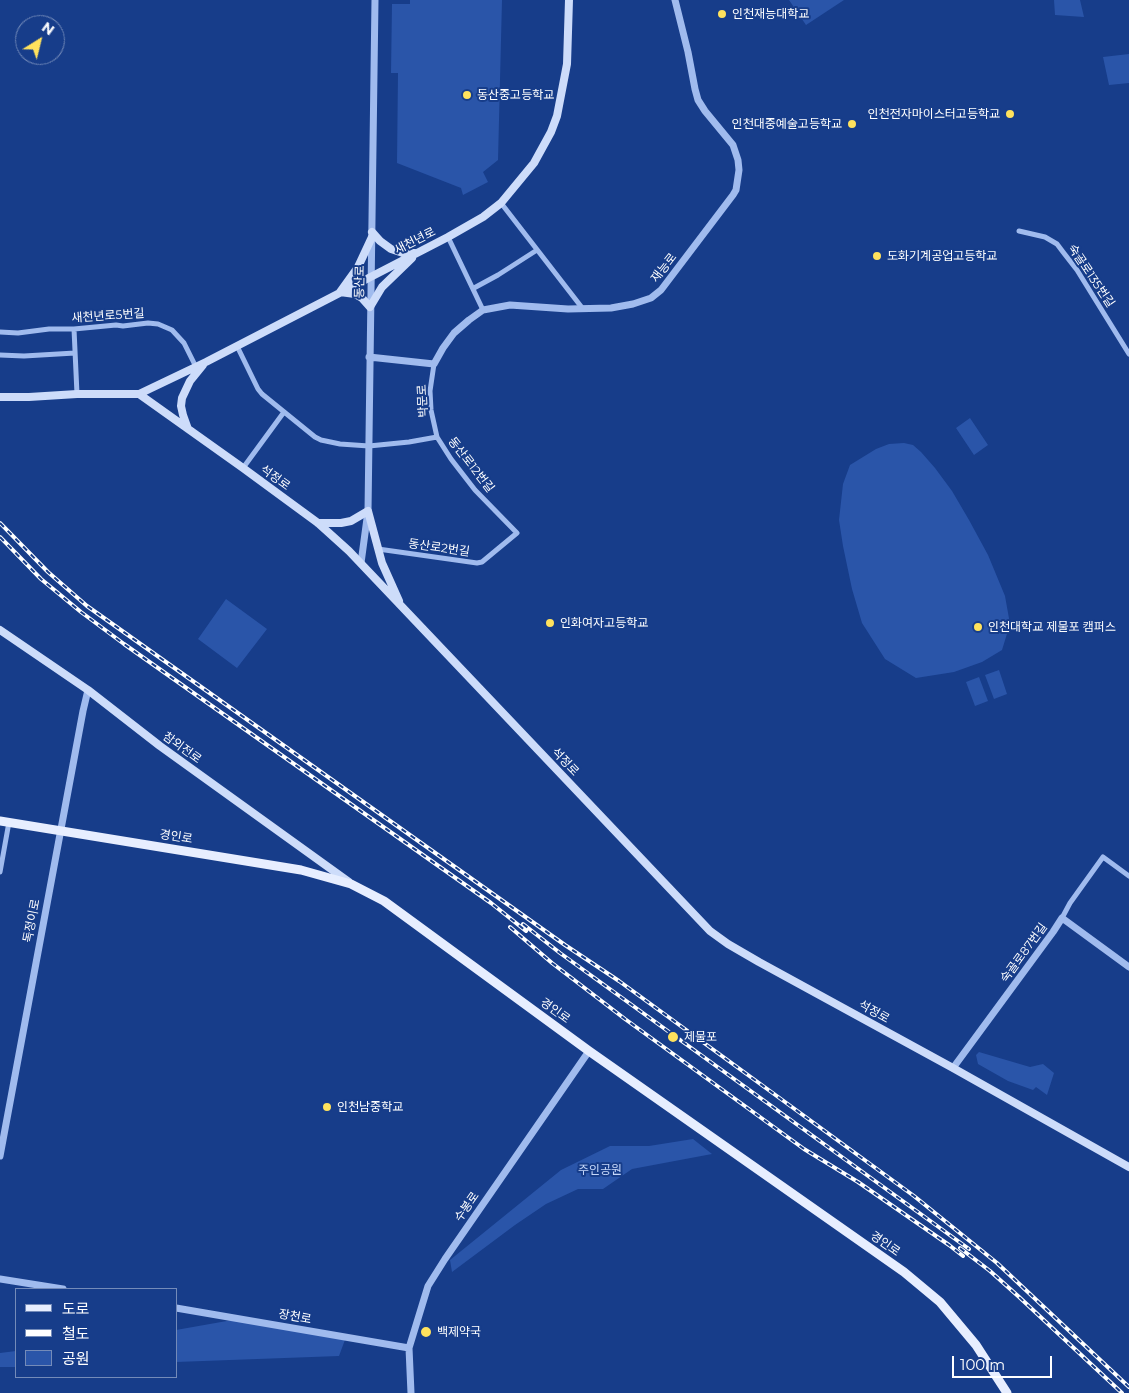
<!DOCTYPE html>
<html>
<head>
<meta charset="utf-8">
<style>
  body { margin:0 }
  #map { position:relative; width:1129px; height:1393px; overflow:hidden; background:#173d8a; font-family:Montserrat,"Noto Sans KR",sans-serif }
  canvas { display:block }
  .legend { position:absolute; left:15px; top:1288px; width:162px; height:90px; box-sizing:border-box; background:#173d8a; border:1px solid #748bb9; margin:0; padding:6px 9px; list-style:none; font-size:15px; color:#fff }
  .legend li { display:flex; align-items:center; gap:10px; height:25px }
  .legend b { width:25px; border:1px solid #748bb9 }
  .north { position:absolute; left:15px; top:15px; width:50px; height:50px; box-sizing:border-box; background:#173d8a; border:1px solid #748bb9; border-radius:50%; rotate:36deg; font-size:14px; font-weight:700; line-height:20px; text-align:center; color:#fff }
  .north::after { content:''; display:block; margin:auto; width:18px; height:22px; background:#ffe25d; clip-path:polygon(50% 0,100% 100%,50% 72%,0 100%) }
  .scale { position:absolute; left:952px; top:1356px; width:100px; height:22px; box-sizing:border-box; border:2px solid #fff; border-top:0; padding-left:6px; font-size:15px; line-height:18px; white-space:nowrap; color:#fff; -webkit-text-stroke:4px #173d8a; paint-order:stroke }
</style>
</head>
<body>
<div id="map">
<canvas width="1129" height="1393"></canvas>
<ul class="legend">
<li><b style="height:6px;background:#e7eeff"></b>도로</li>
<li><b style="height:6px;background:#fff"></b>철도</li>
<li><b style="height:14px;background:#2a55a9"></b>공원</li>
</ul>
<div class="north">N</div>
<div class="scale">100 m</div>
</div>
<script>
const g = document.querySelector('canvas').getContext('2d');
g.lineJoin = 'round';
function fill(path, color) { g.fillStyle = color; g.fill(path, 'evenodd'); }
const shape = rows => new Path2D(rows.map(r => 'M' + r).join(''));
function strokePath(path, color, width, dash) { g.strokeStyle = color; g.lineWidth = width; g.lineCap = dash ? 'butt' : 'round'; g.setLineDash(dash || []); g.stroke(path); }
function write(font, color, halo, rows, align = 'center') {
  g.font = font + ' Montserrat,"Noto Sans KR",sans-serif'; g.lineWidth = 4; g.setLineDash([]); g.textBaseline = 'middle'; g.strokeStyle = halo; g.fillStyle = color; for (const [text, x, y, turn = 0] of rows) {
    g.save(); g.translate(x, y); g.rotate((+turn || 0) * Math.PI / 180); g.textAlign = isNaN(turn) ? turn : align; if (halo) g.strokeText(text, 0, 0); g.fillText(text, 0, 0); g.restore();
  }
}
const green = shape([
  [410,0,502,0,498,160,483,172,488,182,463,195,461,188,397,163,398,73,391,73,392,4,410,4],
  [789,0,844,0,806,25],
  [1054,0,1080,0,1084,17,1055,15],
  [1129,54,1129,83,1109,85,1103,57],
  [970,418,988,445,974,455,956,428],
  [904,443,913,445,921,452,935,468,952,491,969,520,988,555,1005,596,1010,624,1002,650,982,662,954,672,916,678,885,659,862,623,852,589,843,546,839,520,843,484,850,465,876,449,889,444],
  [226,599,267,629,237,668,198,639],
  [999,670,1007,694,994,699,985,675],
  [979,677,988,701,975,706,966,682],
  [979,1052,1030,1067,1043,1064,1054,1073,1047,1095,1036,1087,1033,1090,1008,1081,978,1064,976,1055],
  [693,1139,712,1154,632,1169,603,1189,578,1189,546,1204,515,1225,452,1272,450,1260,561,1170,610,1146,649,1146],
  [238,1319,346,1337,339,1356,176,1362,176,1330],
  [16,1351,16,1367,0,1367,0,1353]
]);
const minor = shape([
  [501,203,583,309],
  [1019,231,1045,237,1057,244,1063,252,1077,270,1129,354],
  [448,237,483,310],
  [474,288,498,275,537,250],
  [74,329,77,394],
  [0,332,18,333,49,329,74,329,116,325,123,326,148,323,158,324,172,330,184,343,196,367],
  [237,346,258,389,262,394,315,437,321,440,340,444,369,446,409,442,437,437],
  [0,355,24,356,75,353],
  [243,468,284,412],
  [378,549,477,563,482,562,517,533,475,490,451,459,437,437,431,410,430,391,434,364],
  [0,872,9,822],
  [1062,918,1070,903,1103,857,1129,876]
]);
const tertiary = shape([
  [369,357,434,364,443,348,454,333,469,320,483,310,510,305,568,309,611,308,633,304,651,298,661,290,733,195,736,190,739,170,738,160,733,145,705,111,698,100,695,89,688,52,675,0],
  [361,563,368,511,375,0],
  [953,1068,1053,932,1062,918,1129,967],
  [0,1156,83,711,88,690],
  [0,1279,63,1289],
  [176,1308,409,1348],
  [411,1393,409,1348,428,1286,445,1259,589,1051]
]);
const secondary = shape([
  [372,232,380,241,391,249,403,253,415,253],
  [372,237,358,267,340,292,355,294,362,298,370,307,382,287,412,258],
  [139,394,206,362,448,237,483,217,501,203,534,163,551,132,557,116,567,64,569,0],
  [0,397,29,397,77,394,139,394,243,468,318,523,349,551,710,931,728,944,759,962,953,1068,1129,1167],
  [188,429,183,415,181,406,182,398,190,381,203,365],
  [318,523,341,523,351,521,368,511,382,563,399,601],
  [0,630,88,690,160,746,349,882]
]);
const primary = shape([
  [0,821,301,870,351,884,384,901,589,1051,904,1272,940,1302,976,1345,1007,1393]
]);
const rail = shape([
  [0,523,48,572,87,606,565,945,619,981,914,1196,997,1263,1129,1387],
  [0,537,41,579,81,612,124,644,491,903,526,931],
  [523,924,560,953,969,1249],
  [510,927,552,963,625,1019,804,1149,858,1182,949,1245,963,1256],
  [960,1248,990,1271,1018,1296,1122,1393]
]);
const markers = [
  [722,14,5,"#ffe25d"],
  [467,95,5,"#ffe25d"],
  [1010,114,5,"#ffe25d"],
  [852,124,5,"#ffe25d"],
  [877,256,5,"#ffe25d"],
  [550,623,5,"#ffe25d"],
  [978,627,5,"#ffe25d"],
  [673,1037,6,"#ffe25d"],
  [327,1107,5,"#ffe25d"],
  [426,1332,6,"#ffe25d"]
];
const poiNames = [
  ["인천재능대학교",732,14],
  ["동산중고등학교",477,95],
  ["인천전자마이스터고등학교",1000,114,"right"],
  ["인천대중예술고등학교",842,124,"right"],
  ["도화기계공업고등학교",887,256],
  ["인화여자고등학교",560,623],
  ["인천대학교 제물포 캠퍼스",988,627],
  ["제물포",684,1037],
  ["인천남중학교",337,1107],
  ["백제약국",437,1332]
];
const streetNames = [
  ["새천년로",415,241,-27],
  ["재능로",664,268,-52],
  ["숙골로135번길",1091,276,56],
  ["동산로",360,282,-89],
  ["새천년로5번길",108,316,-4],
  ["박문로",423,401,-93],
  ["동산로12번길",471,465,52],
  ["석정로",275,478,36],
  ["동산로2번길",439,548,8],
  ["참외전로",182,748,36],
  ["석정로",565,762,46],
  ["경인로",176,837,9],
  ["독정이로",32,921,-79],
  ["숙골로87번길",1024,953,-54],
  ["경인로",555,1011,36],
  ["석정로",874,1012,29],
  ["수봉로",467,1207,-55],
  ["경인로",885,1244,35],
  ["장천로",295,1317,10]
];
const parkNames = [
  ["주인공원",600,1170]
];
fill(green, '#2a55a9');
strokePath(minor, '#a0bbee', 5);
strokePath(tertiary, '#a0bbee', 7);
strokePath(secondary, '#cddcfa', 8);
strokePath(primary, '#e7eeff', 9);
strokePath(rail, '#fff', 4);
strokePath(rail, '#173d8a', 2, [5.5]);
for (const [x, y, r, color] of markers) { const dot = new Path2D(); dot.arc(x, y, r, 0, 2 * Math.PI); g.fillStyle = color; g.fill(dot); strokePath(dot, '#173d8a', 2); }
write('12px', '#fff', '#173d8a', poiNames, 'left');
write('12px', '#fff', '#173d8a', streetNames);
write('12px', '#c6d8fa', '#173d8a', parkNames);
</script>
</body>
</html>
